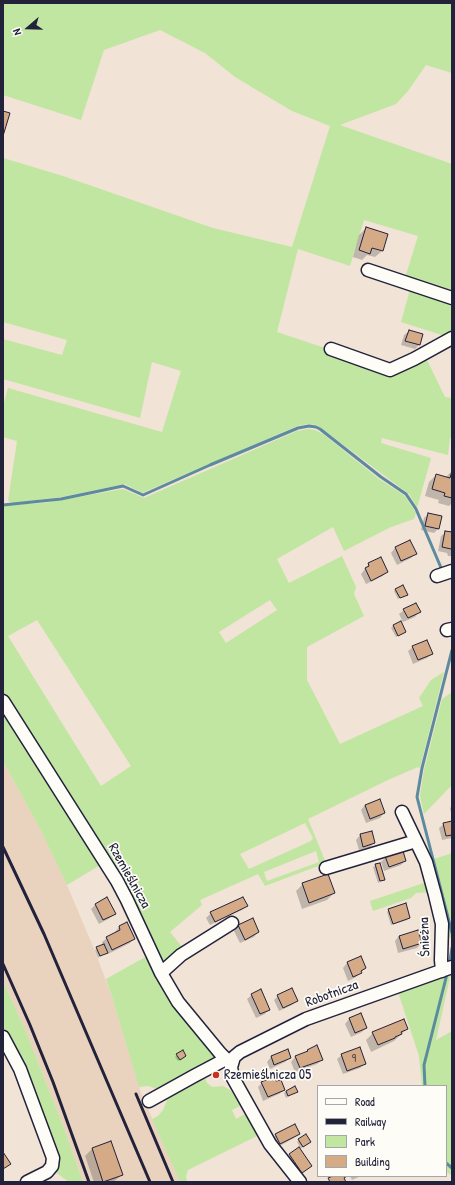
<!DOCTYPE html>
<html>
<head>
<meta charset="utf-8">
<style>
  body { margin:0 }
  #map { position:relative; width:455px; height:1185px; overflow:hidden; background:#f1e3d5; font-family:"Patrick Hand",sans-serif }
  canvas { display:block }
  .frame { position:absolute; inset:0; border:4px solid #22223b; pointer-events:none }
  .legend { position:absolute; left:317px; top:1085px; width:130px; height:92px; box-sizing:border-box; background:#fdfcf7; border:1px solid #a5a5ac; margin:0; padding:5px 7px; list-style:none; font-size:12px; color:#22223b }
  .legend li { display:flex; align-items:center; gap:8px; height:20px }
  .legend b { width:20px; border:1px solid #a5a5ac }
  .north { position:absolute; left:8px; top:8px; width:40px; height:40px; -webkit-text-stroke:3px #fdfcf7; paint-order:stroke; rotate:250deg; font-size:11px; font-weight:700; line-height:16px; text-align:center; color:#22223b }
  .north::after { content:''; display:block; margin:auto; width:14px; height:18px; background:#22223b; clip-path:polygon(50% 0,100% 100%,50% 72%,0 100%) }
</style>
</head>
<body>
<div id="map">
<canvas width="455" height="1185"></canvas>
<div class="frame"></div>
<ul class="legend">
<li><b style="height:5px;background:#fdfcf7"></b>Road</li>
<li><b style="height:5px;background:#22223b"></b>Railway</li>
<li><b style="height:11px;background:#c0e6a1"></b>Park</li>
<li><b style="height:11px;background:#d5aa87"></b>Building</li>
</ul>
<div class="north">N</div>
</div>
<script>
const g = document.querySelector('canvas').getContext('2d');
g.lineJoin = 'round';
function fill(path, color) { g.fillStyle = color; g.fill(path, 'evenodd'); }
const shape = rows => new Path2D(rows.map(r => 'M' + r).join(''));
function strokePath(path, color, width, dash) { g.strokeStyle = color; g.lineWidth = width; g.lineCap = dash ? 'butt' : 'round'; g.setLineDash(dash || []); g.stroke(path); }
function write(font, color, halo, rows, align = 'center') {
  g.font = font + ' "Patrick Hand",sans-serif'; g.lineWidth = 3.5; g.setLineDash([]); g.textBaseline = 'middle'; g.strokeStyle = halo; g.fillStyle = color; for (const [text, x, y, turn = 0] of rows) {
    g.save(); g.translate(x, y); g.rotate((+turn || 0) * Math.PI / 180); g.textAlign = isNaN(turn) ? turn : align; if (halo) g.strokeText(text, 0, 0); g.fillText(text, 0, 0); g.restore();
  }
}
const built = shape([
  [3,761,41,831,67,885,94,949,112,997,141,1093,180,1182,83,1182,62,1123,26,1032,3,981]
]);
const green = shape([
  [3,3,452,3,452,73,426,65,408,91,396,104,340,125,452,164,452,294,405,278,418,236,364,220,350,266,298,249,277,332,325,348,325,350,390,372,425,356,445,397,452,398,452,438,450,438,448,455,382,438,381,443,431,458,417,508,409,494,317,425,308,424,297,426,142,493,125,484,62,497,12,503,8,501,17,441,3,437,3,406,8,388,162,432,181,371,152,362,140,418,3,379,3,339,62,355,67,340,3,322,3,158,63,176,213,228,292,247,330,126,292,111,235,77,205,53,160,30,104,50,81,120,3,95],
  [411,286,452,299,452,335,448,337,401,322],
  [308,429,315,430,323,434,379,479,405,496,416,513,414,519,391,527,344,551,333,527,277,559,289,583,342,556,356,587,354,594,364,616,307,647,307,680,340,744,423,706,419,698,431,680,444,672,420,768,418,767,388,780,308,819,326,863,265,886,258,874,200,900,202,905,170,932,183,948,161,965,3,695,3,505,44,503,123,489,144,498,297,431],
  [270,600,277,610,226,643,219,632],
  [37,620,131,766,101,786,8,636],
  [305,823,313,838,311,841,249,869,240,854],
  [316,851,319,862,267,881,264,872],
  [452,692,452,785,424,814,420,796,424,770,442,699],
  [3,709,102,864,67,885,41,831,3,761],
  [452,853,452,937,445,939,431,860],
  [430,881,432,892,416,893,411,898,373,911,370,901],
  [149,955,217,1057,161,1090,148,1086,139,1087,112,997,106,979],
  [451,973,436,1040,452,1031,452,1175,446,1172,446,1086,422,1086,419,1056,398,992],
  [3,981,26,1032,62,1123,83,1182,69,1182,58,1174,52,1171,3,1031],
  [200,1077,205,1078,207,1083,212,1087,223,1086,230,1090,242,1105,232,1110,236,1119,247,1113,259,1135,188,1170,186,1176,187,1182,180,1182,152,1119,158,1116,163,1110,171,1091]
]);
const shadow = shape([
  [366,228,382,251,375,257,367,255,362,260,353,257,359,235],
  [409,331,419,345,415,349,401,345,404,335],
  [452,471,452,503,449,506,438,503,439,500,425,496,429,482,436,475,446,477],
  [428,514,438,529,434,533,421,530,424,518],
  [446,532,452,533,452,556,448,556,447,553,438,551,441,536],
  [410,541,416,553,411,558,397,565,391,553,395,548],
  [369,564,387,571,383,576,366,584,361,574],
  [396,589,404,596,398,599,394,591],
  [404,610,419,612,415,617,403,622,399,614],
  [393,626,405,632,396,637,391,628],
  [413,647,432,654,427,658,413,664,408,651],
  [365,805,384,813,380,818,366,823,361,810],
  [452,806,452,817,450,808],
  [452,822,452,838,442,840,439,828,444,824],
  [371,832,374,843,370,847,359,850,356,840,360,835],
  [386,857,405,861,401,865,384,871,381,862],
  [379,864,384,880,378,883,373,867],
  [303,884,334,893,327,900,302,909,296,891],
  [107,899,115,914,110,918,99,924,91,909,95,905],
  [246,906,242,910,210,925,206,918,211,913],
  [389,910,409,918,407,920,391,925,387,912],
  [252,919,258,932,254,937,240,943,234,931,238,926],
  [127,923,134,938,130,943,108,954,107,952,98,958,95,950,103,945,102,942,107,938,116,933,115,932,119,927],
  [418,931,421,943,417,948,398,953,395,941,399,936],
  [361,957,365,968,356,977,348,981,343,968,347,963],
  [252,995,269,1009,265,1014,256,1018,247,999],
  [278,996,296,1001,292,1005,279,1011,274,1000],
  [361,1015,366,1028,362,1032,351,1037,345,1024,349,1019],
  [407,1029,394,1041,371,1052,366,1040,373,1033],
  [308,1050,322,1060,317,1064,295,1072,291,1062,295,1057,304,1054],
  [287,1051,290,1058,285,1062,270,1069,267,1062,271,1057],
  [177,1055,183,1058,178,1061,175,1057],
  [342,1055,365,1064,360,1068,343,1074,337,1059],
  [262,1083,276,1083,284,1090,279,1094,263,1101,258,1087],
  [286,1091,296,1092,286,1098,284,1093],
  [298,1134,294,1138,276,1148,271,1139,276,1135],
  [299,1140,308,1144,300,1149,311,1166,297,1177,285,1159,300,1147,297,1142],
  [110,1143,122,1175,113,1182,94,1182,85,1156,92,1149],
  [350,1176,361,1176,352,1180]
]);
const stream = shape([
  [3,505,61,499,123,486,143,495,210,465,298,428,309,426,316,427,320,429,381,477,406,494,416,509,442,570],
  [452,650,422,768,417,797,452,933],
  [450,960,452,948],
  [425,1086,424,1065,447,974],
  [446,1163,452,1168]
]);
const building = shape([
  [3,111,10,113,3,136,3,111],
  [366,227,388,234,383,251,372,248,370,254,359,250,366,227],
  [409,330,423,334,420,345,405,341,409,330],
  [452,471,452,498,444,496,445,493,432,489,436,474,450,478,452,471],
  [428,513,442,516,439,529,425,526,428,513],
  [445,531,452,532,452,550,451,549,442,547,445,531],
  [410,540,417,554,401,561,395,547,410,540],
  [381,557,388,572,371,581,365,568,369,566,368,563,381,557],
  [403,585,408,595,400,598,395,589,403,585],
  [416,603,421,612,408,618,403,609,416,603],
  [401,621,406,632,398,636,393,625,401,621],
  [427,640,433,654,418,660,412,646,427,640],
  [380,799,385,813,370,819,365,805,380,799],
  [452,821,452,835,446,836,443,823,452,821],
  [372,831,375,843,363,847,360,834,372,831],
  [403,851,406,861,389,867,385,856,403,851],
  [380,863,385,880,380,881,375,864,380,863],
  [328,874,335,893,309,903,302,883,328,874],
  [107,897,116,914,103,920,95,904,107,897],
  [243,897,248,906,215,922,210,912,243,897],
  [406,903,410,918,393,924,388,909,406,903],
  [253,918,259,932,245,940,238,925,253,918],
  [127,922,135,939,112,950,106,937,120,930,119,926,127,922],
  [418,930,422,943,403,949,399,936,418,930],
  [104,944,108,953,100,956,96,947,104,944],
  [361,956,366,968,361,971,362,973,353,977,347,962,361,956],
  [292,988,298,1001,283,1008,277,995,292,988],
  [261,989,270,1010,260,1014,251,994,261,989],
  [361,1013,367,1028,355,1033,349,1018,361,1013],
  [404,1019,408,1029,401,1032,402,1034,395,1037,395,1038,378,1045,372,1032,404,1019],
  [317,1045,323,1060,300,1068,295,1056,308,1051,307,1050,317,1045],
  [360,1047,366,1064,347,1071,341,1054,360,1047],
  [288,1049,291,1058,274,1065,271,1056,288,1049],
  [183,1050,186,1056,180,1060,176,1054,183,1050],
  [274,1077,276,1081,281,1080,285,1090,268,1097,261,1082,274,1077],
  [295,1086,298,1092,288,1096,286,1091,295,1086],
  [295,1124,300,1134,280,1144,275,1134,295,1124],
  [306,1134,311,1142,303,1147,298,1139,306,1134],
  [111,1141,123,1175,103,1182,92,1148,111,1141],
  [299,1147,312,1166,302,1173,289,1154,299,1147],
  [3,1152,11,1164,3,1169,3,1152],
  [333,1176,347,1176,344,1178,346,1182,330,1182,328,1178,333,1176]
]);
const minor = shape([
  [368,270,452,298],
  [331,349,390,370,414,359,452,338],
  [437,576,452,571],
  [447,630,452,629],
  [3,701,117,881,127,900,161,973,178,1002,220,1053,226,1059,232,1062],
  [402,812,426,862,435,895,442,924,441,960,442,971],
  [326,868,416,841],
  [161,973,181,955,232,923],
  [3,1037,20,1069,53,1158,52,1166,47,1172,27,1182],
  [149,1101,194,1076,226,1059],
  [300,1182,270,1144,233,1078,231,1067,234,1057,240,1052,306,1019,452,967]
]);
const rail = shape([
  [3,847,44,934,150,1182],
  [3,964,30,1025,53,1082,89,1182],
  [136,1094,173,1182]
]);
const markers = [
  [216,1075,4,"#c8321e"]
];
const numberNames = [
  ["9",354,1059]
];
const streetNames = [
  ["Rzemieślnicza",129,876,61],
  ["Śnieżna",425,937,-92],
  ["Robotnicza",332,994,-20]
];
const poiNames = [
  ["Rzemieślnicza 05",224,1075]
];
fill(built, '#e9d2be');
fill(green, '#c0e6a1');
fill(shadow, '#0003');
strokePath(stream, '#5c8b9f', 3);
fill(building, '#d5aa87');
strokePath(building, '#22223b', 1);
strokePath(minor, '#22223b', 15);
strokePath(minor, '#fdfcf7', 12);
strokePath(rail, '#22223b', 3);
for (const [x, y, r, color] of markers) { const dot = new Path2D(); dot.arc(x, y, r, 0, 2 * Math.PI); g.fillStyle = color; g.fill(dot); strokePath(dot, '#fdfcf7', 1.5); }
write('12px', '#4f444e', null, numberNames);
write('14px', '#22223b', '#fdfcf7', streetNames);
write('14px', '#22223b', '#fdfcf7', poiNames, 'left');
</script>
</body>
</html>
